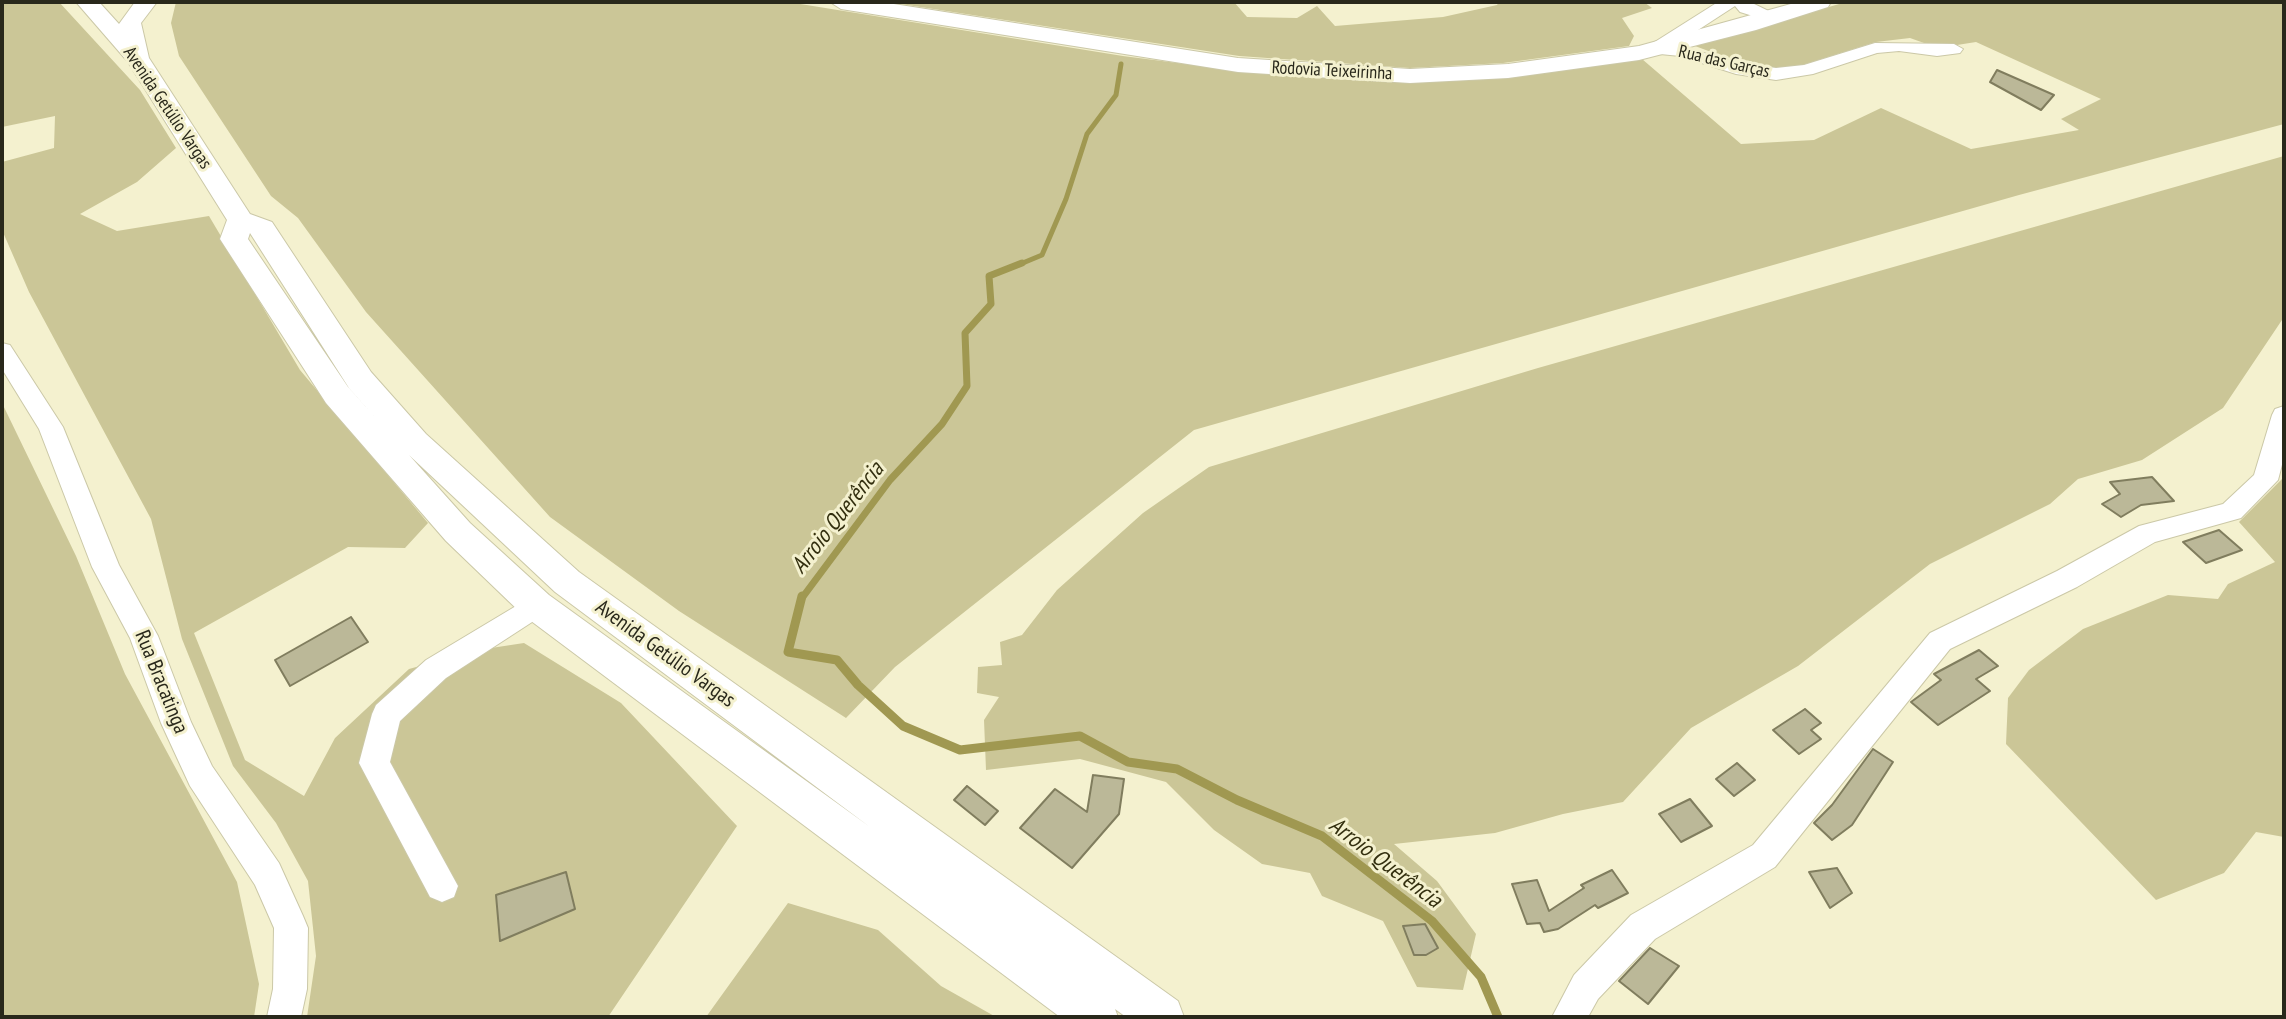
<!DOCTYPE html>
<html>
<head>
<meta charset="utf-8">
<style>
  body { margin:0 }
  #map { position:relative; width:2286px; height:1019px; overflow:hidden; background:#f4f1cf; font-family:"PT Sans Narrow",sans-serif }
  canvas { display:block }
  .frame { position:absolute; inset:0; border:4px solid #29281b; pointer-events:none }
</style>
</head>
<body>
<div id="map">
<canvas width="2286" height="1019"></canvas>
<div class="frame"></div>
</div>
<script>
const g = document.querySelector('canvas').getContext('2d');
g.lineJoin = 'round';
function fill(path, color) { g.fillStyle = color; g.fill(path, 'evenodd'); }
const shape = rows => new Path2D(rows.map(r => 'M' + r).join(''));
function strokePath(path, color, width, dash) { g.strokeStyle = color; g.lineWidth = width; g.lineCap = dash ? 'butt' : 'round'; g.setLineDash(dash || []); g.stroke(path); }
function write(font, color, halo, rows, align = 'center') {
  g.font = font + ' "PT Sans Narrow",sans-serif'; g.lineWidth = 6; g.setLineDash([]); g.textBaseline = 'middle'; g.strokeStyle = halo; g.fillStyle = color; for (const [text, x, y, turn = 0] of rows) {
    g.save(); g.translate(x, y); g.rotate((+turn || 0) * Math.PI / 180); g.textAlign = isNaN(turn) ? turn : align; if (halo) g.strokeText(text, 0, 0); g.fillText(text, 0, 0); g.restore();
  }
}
const green = shape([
  [2,2,59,2,140,90,176,148,137,182,80,214,117,231,209,216,300,370,428,523,405,548,348,547,194,633,245,760,304,796,335,738,409,669,478,650,524,643,621,703,737,826,608,1017,307,1017,316,956,308,881,276,823,233,766,182,639,151,519,29,292,2,230,2,162,54,148,55,116,2,127],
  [176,2,788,2,1123,56,1232,70,1408,82,1516,77,1642,59,1741,144,1814,140,1881,108,1971,149,2079,130,2061,119,2101,99,1976,42,1938,48,1910,38,1876,42,1790,69,1746,65,1695,46,1846,2,2284,2,2284,124,2019,195,1194,430,895,667,846,718,679,611,550,517,366,312,298,218,271,196,179,56,171,23],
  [888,2,1234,2,1247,17,1297,18,1317,6,1335,26,1443,17,1497,5,1499,2,1644,2,1652,8,1622,18,1634,36,1629,46,1503,63,1410,68,1239,56],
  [2284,156,2284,317,2223,408,2142,460,2078,479,2050,504,1930,564,1798,666,1691,728,1623,802,1563,814,1495,833,1394,844,1437,881,1476,934,1463,990,1417,987,1383,921,1322,896,1310,873,1262,864,1214,830,1166,782,1080,759,986,770,984,720,999,697,977,693,978,667,1002,665,1000,642,1022,635,1057,590,1143,513,1209,467,1538,368],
  [2,403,76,556,125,674,237,882,259,984,254,1017,2,1017],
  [2284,477,2284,837,2256,832,2224,873,2156,900,2006,744,2008,698,2029,670,2083,629,2168,595,2218,599,2228,584,2275,562,2239,522],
  [788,903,878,930,941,986,996,1017,706,1017]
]);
const streamFar2 = shape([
  [1018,265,1042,255,1066,199,1087,134,1116,95,1121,64]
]);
const streamFar1 = shape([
  [802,598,890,480,942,424,967,386,965,333,991,304,989,276,1022,263]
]);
const stream = shape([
  [802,596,788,652,837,660,858,685,903,726,960,750,1080,736,1128,762,1177,769,1237,800,1322,836,1432,921,1481,977,1498,1017]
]);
const building = shape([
  [1997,70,2054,95,2041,110,1990,82,1997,70],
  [2152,477,2174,501,2141,505,2121,517,2102,504,2120,494,2110,482,2152,477],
  [2219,530,2242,550,2206,563,2183,542,2219,530],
  [351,617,368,642,290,686,275,660,351,617],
  [1979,650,1998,666,1976,679,1990,691,1938,725,1911,702,1941,680,1934,674,1979,650],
  [1805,709,1821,723,1811,730,1821,739,1799,754,1773,730,1805,709],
  [1873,749,1893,762,1852,825,1832,840,1814,823,1832,805,1873,749],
  [1737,763,1755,780,1734,796,1716,779,1737,763],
  [1093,775,1124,779,1119,814,1072,868,1020,828,1055,789,1087,812,1093,775],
  [967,786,998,811,985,825,954,800,967,786],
  [1690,799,1712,826,1681,842,1659,814,1690,799],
  [1837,868,1852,893,1830,908,1809,872,1837,868],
  [1612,870,1628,893,1598,908,1595,905,1558,929,1544,932,1540,923,1527,924,1512,884,1537,880,1549,911,1584,888,1581,885,1612,870],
  [566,872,575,909,500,941,496,895,566,872],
  [1425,924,1438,948,1426,955,1414,955,1403,926,1425,924],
  [1650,948,1679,966,1648,1004,1619,981,1650,948]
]);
const minor = shape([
  [1718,2,1750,2,1781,17,1772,22,1740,12,1735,6,1675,45,1739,63,1776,68,1804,65,1875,43,1954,44,1963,49,1960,53,1937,56,1899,51,1877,53,1813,74,1776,80,1736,74,1680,56,1650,53,1647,49,1650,45,1718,2],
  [2,343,10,345,63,427,119,565,158,636,191,722,212,766,279,863,303,916,308,928,307,989,301,1017,267,1017,273,989,274,928,255,885,190,786,161,723,130,638,92,567,39,429,2,369,2,343],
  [2284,406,2284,457,2278,480,2241,518,2155,542,2077,587,1950,649,1775,867,1655,939,1598,999,1588,1017,1552,1017,1574,975,1631,915,1753,845,1930,633,2057,571,2139,526,2223,504,2254,475,2272,415,2275,409,2284,406],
  [536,594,546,597,550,605,546,613,446,678,400,721,390,762,458,886,454,897,442,902,430,897,359,763,372,714,376,705,426,660,536,594]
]);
const major = shape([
  [76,2,99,2,119,24,135,2,157,2,141,23,149,58,250,214,272,222,371,372,426,434,579,572,1178,1001,1184,1017,1126,1017,1115,1009,1118,1017,1060,1017,523,615,446,541,326,403,220,239,227,220,128,62,76,2],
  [250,233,349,388,382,425,348,387,248,239,250,233],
  [409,455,555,592,870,827,549,595,470,523,409,455],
  [830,2,881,2,1238,58,1410,69,1508,64,1639,46,1798,2,1831,2,1828,7,1756,30,1639,60,1508,78,1410,83,1238,72,841,9,830,2]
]);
const farStreetnames = [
  ["Rua das Garças",1724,62,13],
  ["Rodovia Teixeirinha",1332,71,3],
  ["Avenida Getúlio Vargas",167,108,56]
];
const streetNames = [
  ["Avenida Getúlio Vargas",665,654,36],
  ["Rua Bracatinga",161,682,68]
];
const waterNames = [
  ["Arroio Querência",838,518,-52],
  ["Arroio Querência",1385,863,37]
];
fill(green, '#cbc697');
strokePath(streamFar2, '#a09851', 5);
strokePath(streamFar1, '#a09851', 7);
strokePath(stream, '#a09851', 9);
fill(building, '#bbb898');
strokePath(building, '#807d5e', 2);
strokePath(minor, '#cbc8a7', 2);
strokePath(major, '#cbc8a7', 2);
fill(minor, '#fff');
fill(major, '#fff');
write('18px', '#29281b', '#f4f1cf', farStreetnames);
write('21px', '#29281b', '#f4f1cf', streetNames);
write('italic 23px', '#332f0f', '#f4f1cf', waterNames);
</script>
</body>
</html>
